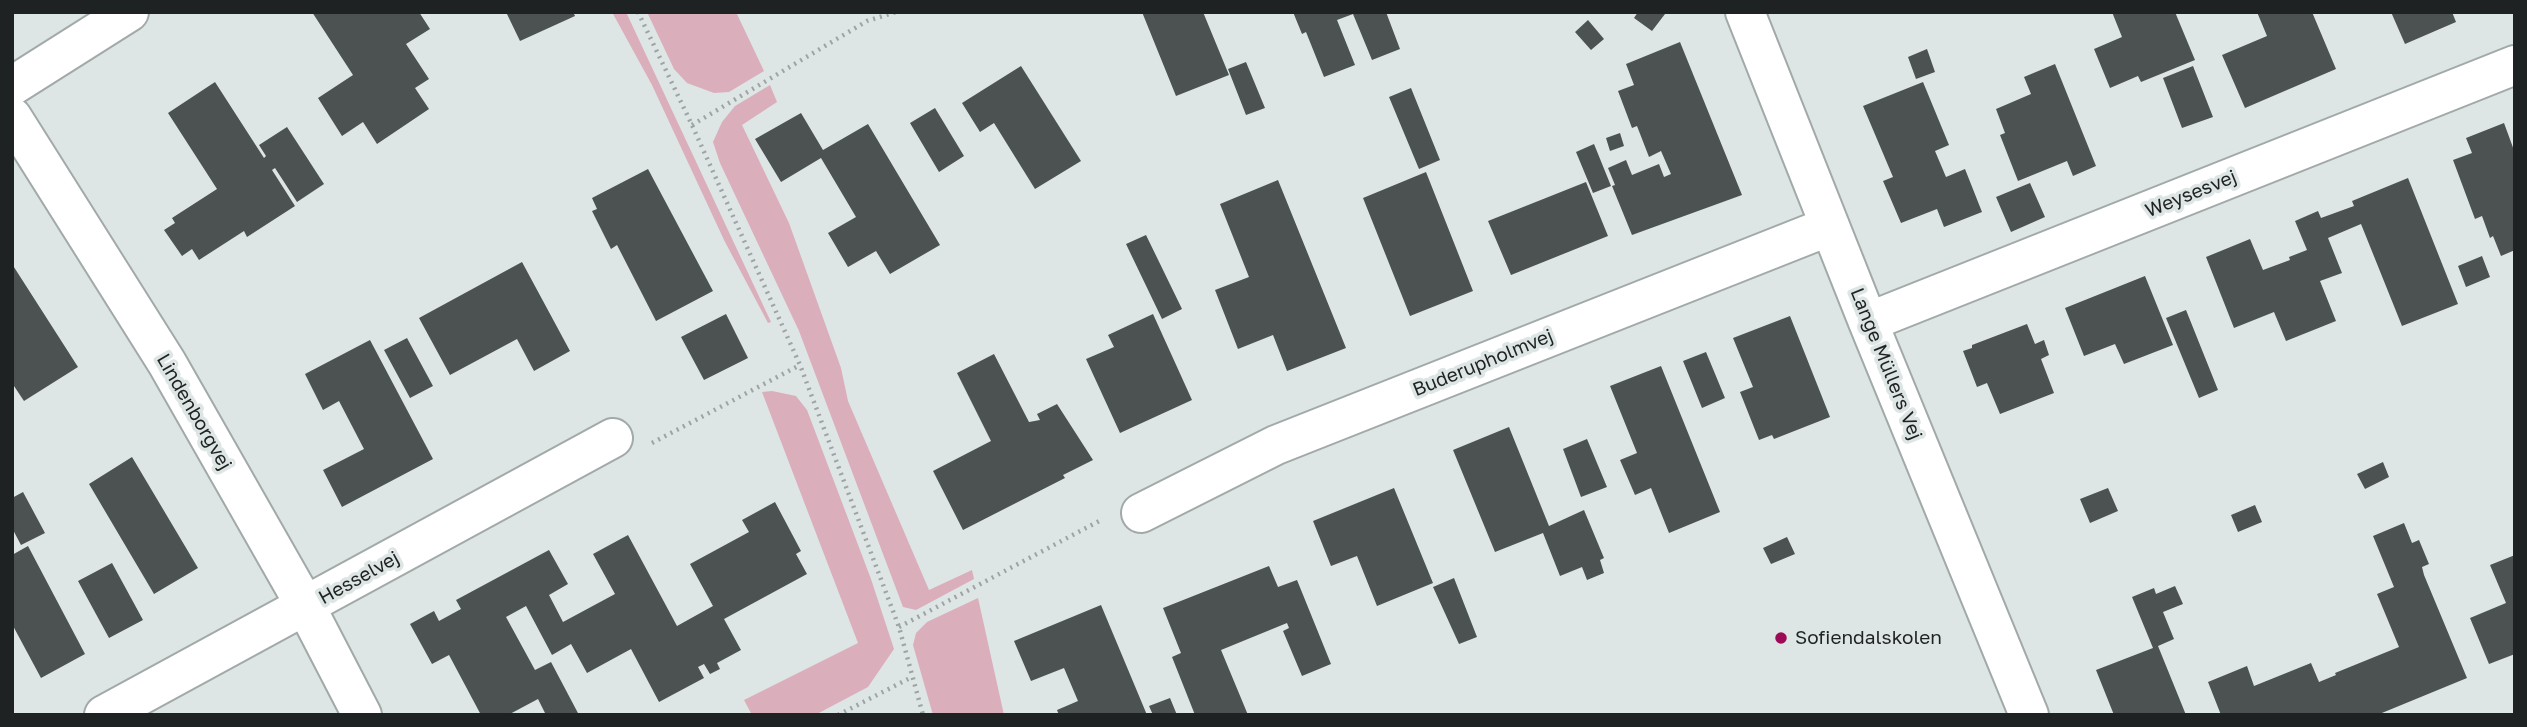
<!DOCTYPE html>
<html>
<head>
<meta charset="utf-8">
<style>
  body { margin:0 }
  #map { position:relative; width:2527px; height:727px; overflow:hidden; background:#dee5e5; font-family:"Golos Text",sans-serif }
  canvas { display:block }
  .frame { position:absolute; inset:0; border:14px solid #1f2222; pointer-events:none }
</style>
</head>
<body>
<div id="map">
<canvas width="2527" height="727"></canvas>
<div class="frame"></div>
</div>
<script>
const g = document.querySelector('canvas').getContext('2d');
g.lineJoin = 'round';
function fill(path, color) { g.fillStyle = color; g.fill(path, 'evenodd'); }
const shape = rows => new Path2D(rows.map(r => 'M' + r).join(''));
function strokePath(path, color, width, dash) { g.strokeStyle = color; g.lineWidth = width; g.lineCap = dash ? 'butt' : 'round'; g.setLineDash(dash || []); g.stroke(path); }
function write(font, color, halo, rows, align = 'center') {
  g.font = font + ' "Golos Text",sans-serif'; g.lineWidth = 7; g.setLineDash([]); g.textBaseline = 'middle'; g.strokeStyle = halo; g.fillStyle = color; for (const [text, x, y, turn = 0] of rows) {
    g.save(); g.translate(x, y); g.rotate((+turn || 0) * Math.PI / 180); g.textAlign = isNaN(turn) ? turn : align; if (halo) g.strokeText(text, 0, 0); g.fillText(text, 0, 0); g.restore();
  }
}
const green = shape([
  [612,12,626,12,771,322,768,323,724,240,652,85],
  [647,12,736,12,764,71,729,92,714,93,687,83,674,69],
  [770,85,777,102,742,125,789,223,841,368,848,401,929,590,972,570,974,579,916,610,903,607,799,331,720,163,713,142,722,122,735,106],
  [772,391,796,396,807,410,871,579,894,649,868,687,815,715,752,715,744,700,858,643,762,392],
  [978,598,1004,715,933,715,913,645,916,633,927,622]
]);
const building = shape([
  [312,12,419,12,430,29,406,44,429,79,415,88,429,109,377,144,363,122,342,136,318,98,353,75],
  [506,12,573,12,575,16,520,41],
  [1142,12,1203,12,1229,75,1176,96],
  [1293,12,1386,12,1400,49,1372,60,1353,14,1337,20,1355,65,1324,77,1306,32,1302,34],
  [1638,12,1663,12,1665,14,1652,31,1634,18],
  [2112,12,2175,12,2195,60,2141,82,2138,76,2110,88,2094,49,2122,37],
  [2257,12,2312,12,2336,69,2245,108,2222,55,2267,36],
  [2391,12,2452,12,2456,22,2405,44],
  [1588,20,1604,39,1591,50,1575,32],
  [1680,42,1742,195,1632,235,1612,186,1615,185,1608,168,1626,160,1632,175,1659,164,1664,177,1671,174,1661,151,1649,157,1637,126,1632,128,1618,91,1634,85,1626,64],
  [1927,49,1935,72,1916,79,1908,57],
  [1246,62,1265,108,1246,115,1228,69],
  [2055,64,2096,166,2073,176,2067,161,2018,181,2000,135,2005,133,1996,109,2031,94,2024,77],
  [1021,66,1081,161,1035,189,994,123,980,132,962,103],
  [2193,66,2213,117,2182,128,2163,78],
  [215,82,264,158,266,156,259,145,287,127,324,184,297,202,275,168,272,170,295,206,247,237,244,231,199,260,192,249,182,256,164,230,175,223,172,218,217,189,168,113],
  [1923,82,1949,145,1935,151,1946,177,1965,169,1982,212,1944,227,1937,209,1901,223,1883,181,1893,177,1863,106],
  [1411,88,1440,160,1419,169,1389,97],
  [935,108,964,156,939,172,910,123],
  [801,113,823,150,868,124,940,245,890,274,876,251,848,267,828,233,856,217,821,158,781,182,755,139],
  [2504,123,2515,153,2515,250,2501,256,2493,236,2490,238,2482,216,2475,219,2453,160,2472,153,2466,138],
  [1620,133,1624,146,1610,151,1606,138],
  [1594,144,1611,186,1593,193,1576,152],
  [648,169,713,291,656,321,617,245,611,249,592,211,597,209,592,198],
  [1426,172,1473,291,1410,316,1363,198],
  [2408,178,2458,304,2402,326,2361,224,2328,238,2342,273,2320,281,2336,321,2286,341,2274,312,2234,328,2206,257,2250,239,2263,270,2290,260,2289,257,2307,250,2295,221,2318,211,2321,218,2354,206,2352,201],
  [1278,180,1346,348,1287,371,1273,335,1238,349,1215,290,1249,277,1220,204],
  [1586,182,1608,236,1511,275,1488,221],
  [2030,183,2045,217,2011,232,1996,197],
  [1146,235,1182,309,1162,319,1126,244],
  [2482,256,2490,277,2466,287,2458,266],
  [522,262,570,351,534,371,517,339,450,375,419,318],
  [12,264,78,367,24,401,12,383],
  [2145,276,2173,345,2124,364,2115,344,2084,356,2065,308],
  [2186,310,2218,390,2199,398,2166,318],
  [726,314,748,358,704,380,681,337],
  [1153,314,1192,400,1120,433,1086,359,1114,347,1108,335],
  [1790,316,1830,417,1774,439,1772,435,1759,440,1740,392,1753,387,1733,338],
  [2027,324,2035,344,2044,340,2049,355,2041,359,2054,393,2000,414,1987,383,1977,387,1963,351,1972,348,1972,345],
  [407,338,433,386,410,398,384,350],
  [370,340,433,459,342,507,323,470,364,449,339,401,323,410,305,374],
  [1706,352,1725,398,1702,408,1683,361],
  [994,354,1029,422,1040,420,1037,414,1057,404,1093,460,1063,475,1065,478,963,530,933,471,991,441,957,373],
  [1661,366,1720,512,1669,533,1651,488,1635,495,1620,460,1637,453,1610,386],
  [1509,427,1549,526,1584,510,1604,558,1600,560,1604,573,1587,580,1582,567,1560,576,1543,533,1495,552,1453,450],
  [1587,439,1607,487,1581,497,1563,449],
  [132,457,198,568,154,594,89,484],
  [2383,462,2389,477,2365,489,2357,474],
  [1394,488,1433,583,1377,606,1357,556,1331,566,1313,521],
  [2108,488,2118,511,2090,523,2080,499],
  [23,492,45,533,21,545,12,528,12,498],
  [775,502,801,551,796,554,807,574,724,619,741,650,717,663,720,669,710,674,704,664,698,667,704,678,659,702,631,649,587,673,571,644,552,655,526,606,506,617,535,670,551,662,579,715,546,715,538,699,508,715,481,715,449,655,432,664,410,624,434,611,439,621,461,609,456,600,549,550,568,584,549,595,563,622,615,594,593,554,628,535,677,626,713,606,690,564,749,532,742,520],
  [2255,505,2262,522,2238,532,2231,515],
  [2404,523,2412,543,2419,540,2429,564,2422,567,2424,575,2467,678,2377,715,2221,715,2208,682,2247,666,2254,686,2311,663,2319,682,2336,675,2335,673,2399,647,2377,594,2394,587,2373,536],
  [1787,537,1795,554,1771,564,1763,548],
  [28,546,85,654,41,678,12,624,12,555],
  [2515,555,2515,654,2489,664,2470,618,2506,603,2490,565],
  [112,563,143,620,109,638,78,581],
  [1269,566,1278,587,1297,580,1331,664,1302,676,1283,631,1289,628,1287,623,1221,650,1248,715,1195,715,1172,657,1181,653,1163,608],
  [1454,578,1477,637,1459,644,1433,587],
  [2175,586,2183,604,2163,612,2174,639,2158,646,2186,715,2114,715,2096,670,2153,648,2132,597,2154,588,2156,594],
  [1101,605,1147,715,1059,715,1057,710,1078,701,1064,668,1031,681,1014,641],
  [1170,698,1177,715,1153,715,1149,706]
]);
const path = shape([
  [638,12,692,125,800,365,899,627,923,715],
  [692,125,867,21,896,12],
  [652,443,800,365],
  [899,627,1103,519],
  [838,715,912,677]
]);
const minor = shape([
  [1745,12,1868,322,2029,715],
  [12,86,129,12],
  [12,117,167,363,306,607,362,715],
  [1868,322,2515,65],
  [1141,513,1276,445,1830,226],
  [104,715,613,438]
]);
const markers = [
  [1781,638,7,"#9d0b58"]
];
const streetNames = [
  ["Weysesvej",2191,194,-22],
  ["Buderupholmvej",1483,363,-22],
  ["Lange Müllers Vej",1886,364,68],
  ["Lindenborgvej",194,412,60],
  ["Hesselvej",359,578,-29]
];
const poiNames = [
  ["Sofiendalskolen",1795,638]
];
fill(green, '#dbaebc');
fill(building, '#4c5252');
strokePath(minor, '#a2a9a9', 42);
strokePath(path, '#9ea4a4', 4.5, [2, 5]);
strokePath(minor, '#fff', 38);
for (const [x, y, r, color] of markers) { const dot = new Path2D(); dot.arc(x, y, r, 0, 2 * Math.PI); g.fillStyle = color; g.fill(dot); strokePath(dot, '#dee5e5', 2.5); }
write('19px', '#1f2222', '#dee5e5', streetNames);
write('19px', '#1f2222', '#dee5e5', poiNames, 'left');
</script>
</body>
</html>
